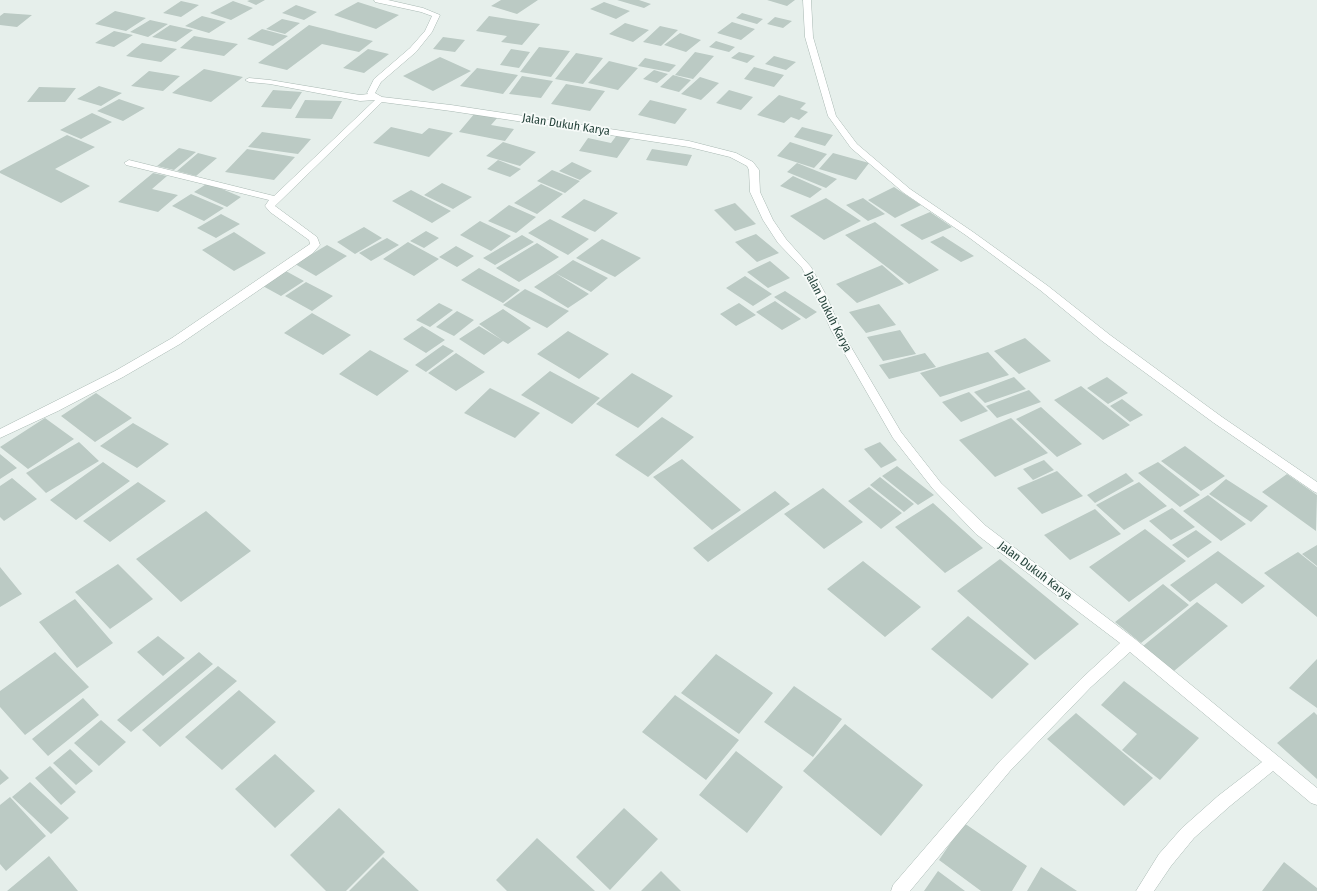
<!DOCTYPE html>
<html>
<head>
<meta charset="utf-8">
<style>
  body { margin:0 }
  canvas { display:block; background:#e6efeb }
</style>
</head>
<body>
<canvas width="1317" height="891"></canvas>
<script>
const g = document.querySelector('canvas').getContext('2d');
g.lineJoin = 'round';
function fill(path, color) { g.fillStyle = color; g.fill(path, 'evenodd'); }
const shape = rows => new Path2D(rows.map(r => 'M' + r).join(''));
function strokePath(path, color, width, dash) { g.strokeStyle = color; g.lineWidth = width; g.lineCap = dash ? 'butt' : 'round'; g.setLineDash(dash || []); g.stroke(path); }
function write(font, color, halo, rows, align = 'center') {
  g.font = font + ' "Fira Sans Condensed",sans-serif'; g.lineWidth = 3.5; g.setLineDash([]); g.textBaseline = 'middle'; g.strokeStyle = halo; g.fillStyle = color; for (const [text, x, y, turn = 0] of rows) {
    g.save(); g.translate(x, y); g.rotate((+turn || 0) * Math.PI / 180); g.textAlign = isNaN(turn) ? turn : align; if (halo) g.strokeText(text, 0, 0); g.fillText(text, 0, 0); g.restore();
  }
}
const building = shape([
  [250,0,265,0,256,5,247,1],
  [501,0,538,0,517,14,491,6],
  [617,0,639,0,651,4,644,8],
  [767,0,795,0,787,6],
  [181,1,199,5,181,17,163,13],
  [233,1,253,8,231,20,210,13],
  [358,2,399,15,376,29,334,15],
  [604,2,630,11,616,19,590,9],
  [296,5,317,12,304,20,282,13],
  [115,11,146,18,126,31,95,24],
  [4,13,32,15,17,27,0,25,0,16],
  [742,13,763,19,757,24,736,18],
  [202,16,226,22,209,33,185,26],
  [489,16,540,24,522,45,501,42,507,36,476,31],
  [775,17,792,21,783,28,767,24],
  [282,19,300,23,285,34,266,29],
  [150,20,168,24,148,37,130,32],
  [732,22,755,29,741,40,717,33],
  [625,23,649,30,633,42,609,34],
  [170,25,193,30,176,42,152,37],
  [309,25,337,32,336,32,373,41,359,52,322,44,287,70,258,63],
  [660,26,678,30,661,46,643,42],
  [262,29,288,36,273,46,247,39],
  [114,31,133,35,114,47,95,43],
  [680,33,701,40,686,52,664,45],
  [194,36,238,44,224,56,180,48],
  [443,37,465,40,455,52,433,49],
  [716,41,735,47,729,52,709,47],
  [142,43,177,49,161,62,126,56],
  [539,47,570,51,551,77,520,72],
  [368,49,389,54,364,73,343,68],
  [511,49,530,52,519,68,500,65],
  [695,52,714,56,693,79,675,75],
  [739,52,755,56,747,63,731,58],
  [576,53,603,58,583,84,555,79],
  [774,56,796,62,786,70,765,64],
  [440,57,471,71,433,91,403,76],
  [645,58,676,65,669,72,638,66],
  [609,61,638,68,618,90,588,83],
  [754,67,784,75,774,87,744,79],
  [477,68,518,75,503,94,460,86],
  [204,69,243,77,211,102,172,93],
  [654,70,668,74,657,83,643,79],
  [149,71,180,76,163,91,131,86],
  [673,75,691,80,679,92,660,87],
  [522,76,553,81,541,98,509,94],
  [700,77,719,83,701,100,681,94],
  [566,84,605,91,590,111,551,104],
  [99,86,122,93,101,106,77,99],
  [39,87,76,88,65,102,27,102],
  [273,90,302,92,291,109,261,107],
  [729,90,753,97,741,110,716,103],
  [779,95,806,103,800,109,808,112,799,120,791,117,784,123,757,115],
  [119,99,145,108,123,121,97,111],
  [305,100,342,101,332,119,295,118],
  [650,100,687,109,675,124,638,115],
  [92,113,112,122,81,139,60,130],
  [475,113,498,117,491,125,514,129,505,141,459,132],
  [391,127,422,134,429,128,453,133,429,157,373,143],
  [802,127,833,135,825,146,794,137],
  [262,132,311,139,298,154,248,147],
  [67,135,95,147,55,169,90,186,61,203,0,173,0,171],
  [617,135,631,138,617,158,579,151,588,138,611,143],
  [503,142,536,152,520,166,486,156],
  [790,142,827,154,814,168,777,156],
  [179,148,196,152,174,170,157,166],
  [247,149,295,157,274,180,225,172],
  [652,149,692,155,687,166,646,160],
  [198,153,217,158,196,176,177,171],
  [833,153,869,163,856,180,819,169],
  [498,160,521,169,510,177,487,169],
  [572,162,592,171,580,180,559,171],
  [797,163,837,179,826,188,787,172],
  [552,170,580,181,565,193,537,181],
  [153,173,167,176,152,189,178,195,158,212,118,202],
  [793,176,822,189,810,198,780,186],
  [208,183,241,197,227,207,194,192],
  [442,183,472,197,453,209,424,195],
  [541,184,563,194,537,214,514,203],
  [894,187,921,205,895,218,868,200],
  [411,190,451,211,432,223,392,201],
  [191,194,224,208,204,221,172,206],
  [826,198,861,221,824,240,790,216],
  [863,198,885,214,868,221,846,205],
  [584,199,618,213,595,232,561,217],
  [735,203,756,224,735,231,714,210],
  [509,205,536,217,516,233,488,221],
  [930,212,952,227,922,240,900,225],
  [221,214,240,224,216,238,197,228],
  [550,219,589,239,568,255,528,233],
  [480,221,511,236,491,251,460,235],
  [875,222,939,270,909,284,845,235],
  [364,227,382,238,355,254,337,242],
  [426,231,439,238,424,248,410,241],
  [234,232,266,253,234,271,202,250],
  [756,234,779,253,757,262,735,242],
  [522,235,534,242,495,265,483,258],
  [943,236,974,256,961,262,930,242],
  [387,238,399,245,371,261,359,253],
  [602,239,641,258,615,277,576,258],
  [408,242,439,259,414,276,383,259],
  [537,243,559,257,519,282,496,268],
  [327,245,347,256,316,276,295,264],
  [456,246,474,256,457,267,439,257],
  [573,260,608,278,591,292,555,273],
  [770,261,790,278,768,288,747,272],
  [882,265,904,284,857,303,836,284],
  [479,268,520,290,503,303,461,280],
  [284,270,304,281,281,296,261,285],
  [555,273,589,294,568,308,534,287],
  [745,276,772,294,753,306,726,288],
  [306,282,333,296,312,311,285,296],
  [525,289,569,311,547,328,503,305],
  [785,291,817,312,806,319,774,297],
  [775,301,801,319,782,330,756,312],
  [439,303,453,310,430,327,416,320],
  [739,303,756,315,736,326,720,314],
  [879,304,896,325,866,333,849,312],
  [503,309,531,328,508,344,503,341,484,355,459,339,479,326,502,340,479,324],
  [457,311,474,320,454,336,436,327],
  [312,313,351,335,323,355,284,333],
  [422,326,445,340,426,353,403,339],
  [900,330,916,354,883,361,867,337],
  [568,331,609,354,579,379,537,354],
  [1025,338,1051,361,1019,374,994,351],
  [443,345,454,351,426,372,415,365],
  [370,350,409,371,377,396,339,374],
  [988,352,1009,375,940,397,920,373],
  [456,353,485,372,456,391,428,373],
  [925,353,936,367,889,379,879,365],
  [550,371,600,398,572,424,521,395],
  [632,373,673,396,638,428,596,404],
  [1014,377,1026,389,985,403,974,392],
  [1107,377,1128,393,1108,404,1087,388],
  [1081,386,1130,425,1103,440,1054,400],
  [490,388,540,413,515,438,464,413],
  [1029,390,1041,402,997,418,986,406],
  [969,392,988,411,961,422,942,402],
  [96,393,132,418,95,442,61,416],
  [1122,399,1143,415,1130,422,1110,406],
  [1041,407,1082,444,1057,457,1016,419],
  [662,417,694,437,648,477,615,455],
  [45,418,74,439,28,469,0,447],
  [1011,418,1048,453,995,477,959,440],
  [133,423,169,444,137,468,100,446],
  [79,442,99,461,46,493,26,473],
  [880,442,897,460,881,468,864,449],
  [1185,446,1225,476,1201,491,1161,461],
  [0,454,17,468,0,479],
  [682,459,741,510,712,530,653,477],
  [1044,460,1054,470,1033,480,1023,469],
  [103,462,130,481,76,520,50,500],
  [1158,462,1200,495,1180,507,1138,473],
  [897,466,934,495,918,505,882,476],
  [1057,471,1083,496,1042,514,1017,488],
  [1126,473,1134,481,1095,503,1087,495],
  [1287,474,1317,495,1316,531,1262,492],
  [880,477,914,504,904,512,870,485],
  [12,478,37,499,4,521,0,517,0,486],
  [1226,479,1268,506,1251,522,1209,494],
  [138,482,166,501,110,542,83,521],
  [1139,482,1167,506,1124,530,1096,505],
  [869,487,902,513,881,529,848,501],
  [823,488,863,522,824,549,784,514],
  [775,491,790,504,708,562,693,548],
  [1208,495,1246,524,1221,541,1183,511],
  [933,503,983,548,945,573,895,527],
  [1172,508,1195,527,1171,540,1149,521],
  [1095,509,1121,534,1070,560,1044,535],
  [206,511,251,551,181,602,136,559],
  [1145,529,1186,561,1129,602,1089,567],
  [1196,530,1212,542,1188,558,1172,545],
  [1317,545,1317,566,1302,554],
  [1218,551,1265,586,1242,604,1216,583,1190,602,1170,585],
  [1298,552,1317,567,1317,617,1264,573],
  [1000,559,1079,624,1035,660,957,591],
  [863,561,921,607,885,637,827,589],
  [118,564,153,599,110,629,75,592],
  [0,567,22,594,0,607],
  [1163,584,1189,605,1141,643,1115,622],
  [75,599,113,643,77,668,39,622],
  [1197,602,1228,626,1174,671,1143,646],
  [968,616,1029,664,992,699,931,649],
  [158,636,185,658,163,676,137,652],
  [55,652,89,687,25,735,0,707,0,691],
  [199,652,213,664,131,732,117,720],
  [716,654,773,693,739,734,681,693],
  [1317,659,1317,708,1289,688],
  [218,666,237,681,160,747,142,730],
  [1124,681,1199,738,1160,780,1122,750,1137,734,1101,705],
  [794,686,842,719,813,757,764,722],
  [239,690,276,722,222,770,185,737],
  [675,695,739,740,706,780,642,732],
  [83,698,99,715,48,756,32,739],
  [1314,712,1317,715,1317,779,1277,743],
  [1076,713,1153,778,1124,806,1047,739],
  [101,720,126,742,99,766,74,743],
  [845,724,923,785,881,836,803,771],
  [70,749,93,771,76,785,53,763],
  [736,751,783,787,747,833,699,795],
  [275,754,315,791,275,828,235,789],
  [50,766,76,792,61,805,35,778],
  [0,769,9,778,0,785],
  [30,782,69,818,51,834,12,797],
  [10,797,46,836,6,871,0,864,0,805],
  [339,808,385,852,346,891,326,891,290,855],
  [624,808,658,839,610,890,576,857],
  [964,823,1027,866,1012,891,981,891,939,860],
  [537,838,595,891,507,891,496,880],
  [49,856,78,891,7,891],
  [383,857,419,891,349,891],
  [1284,862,1317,888,1317,891,1262,891],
  [1041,867,1077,891,1027,891],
  [661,871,681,891,641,891],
  [938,871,965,891,924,891]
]);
const street = shape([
  [374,0,388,0,423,8,440,15,432,32,416,52,381,82,375,93,382,97,451,105,689,141,736,153,753,162,759,170,760,192,773,220,786,239,811,267,826,295,841,330,901,432,941,483,986,526,1135,639,1317,788,1317,805,1311,803,1273,771,1230,806,1194,838,1171,866,1154,891,1136,891,1159,854,1182,828,1218,796,1262,762,1130,652,1091,687,1010,771,910,891,891,891,893,885,1000,761,1081,679,1120,643,976,534,933,489,893,438,831,330,816,295,802,268,778,243,763,220,750,192,749,170,747,166,730,157,689,147,451,111,382,102,275,206,317,237,320,245,313,253,180,344,123,377,58,411,0,438,0,429,115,371,172,338,310,244,309,240,270,212,265,206,269,200,126,165,124,163,129,160,274,196,375,100,360,101,270,84,249,82,245,80,249,78,270,80,360,95,368,94,367,93,374,79,410,48,425,31,432,16,421,12,375,2,374,0],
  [803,0,811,0,813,37,836,116,857,144,910,189,973,232,1048,286,1110,335,1222,417,1317,482,1317,493,1313,491,1214,423,1102,341,1040,290,967,236,904,193,851,148,828,116,805,37,803,0]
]);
const streetNames = [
  ["Jalan Dukuh Karya",566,125,9],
  ["Jalan Dukuh Karya",828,312,63],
  ["Jalan Dukuh Karya",1035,571,37]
];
fill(building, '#bbcac4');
strokePath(street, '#a8b8b2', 1);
fill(street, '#fff');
write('12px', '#24423a', '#f7fbf9', streetNames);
</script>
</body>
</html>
